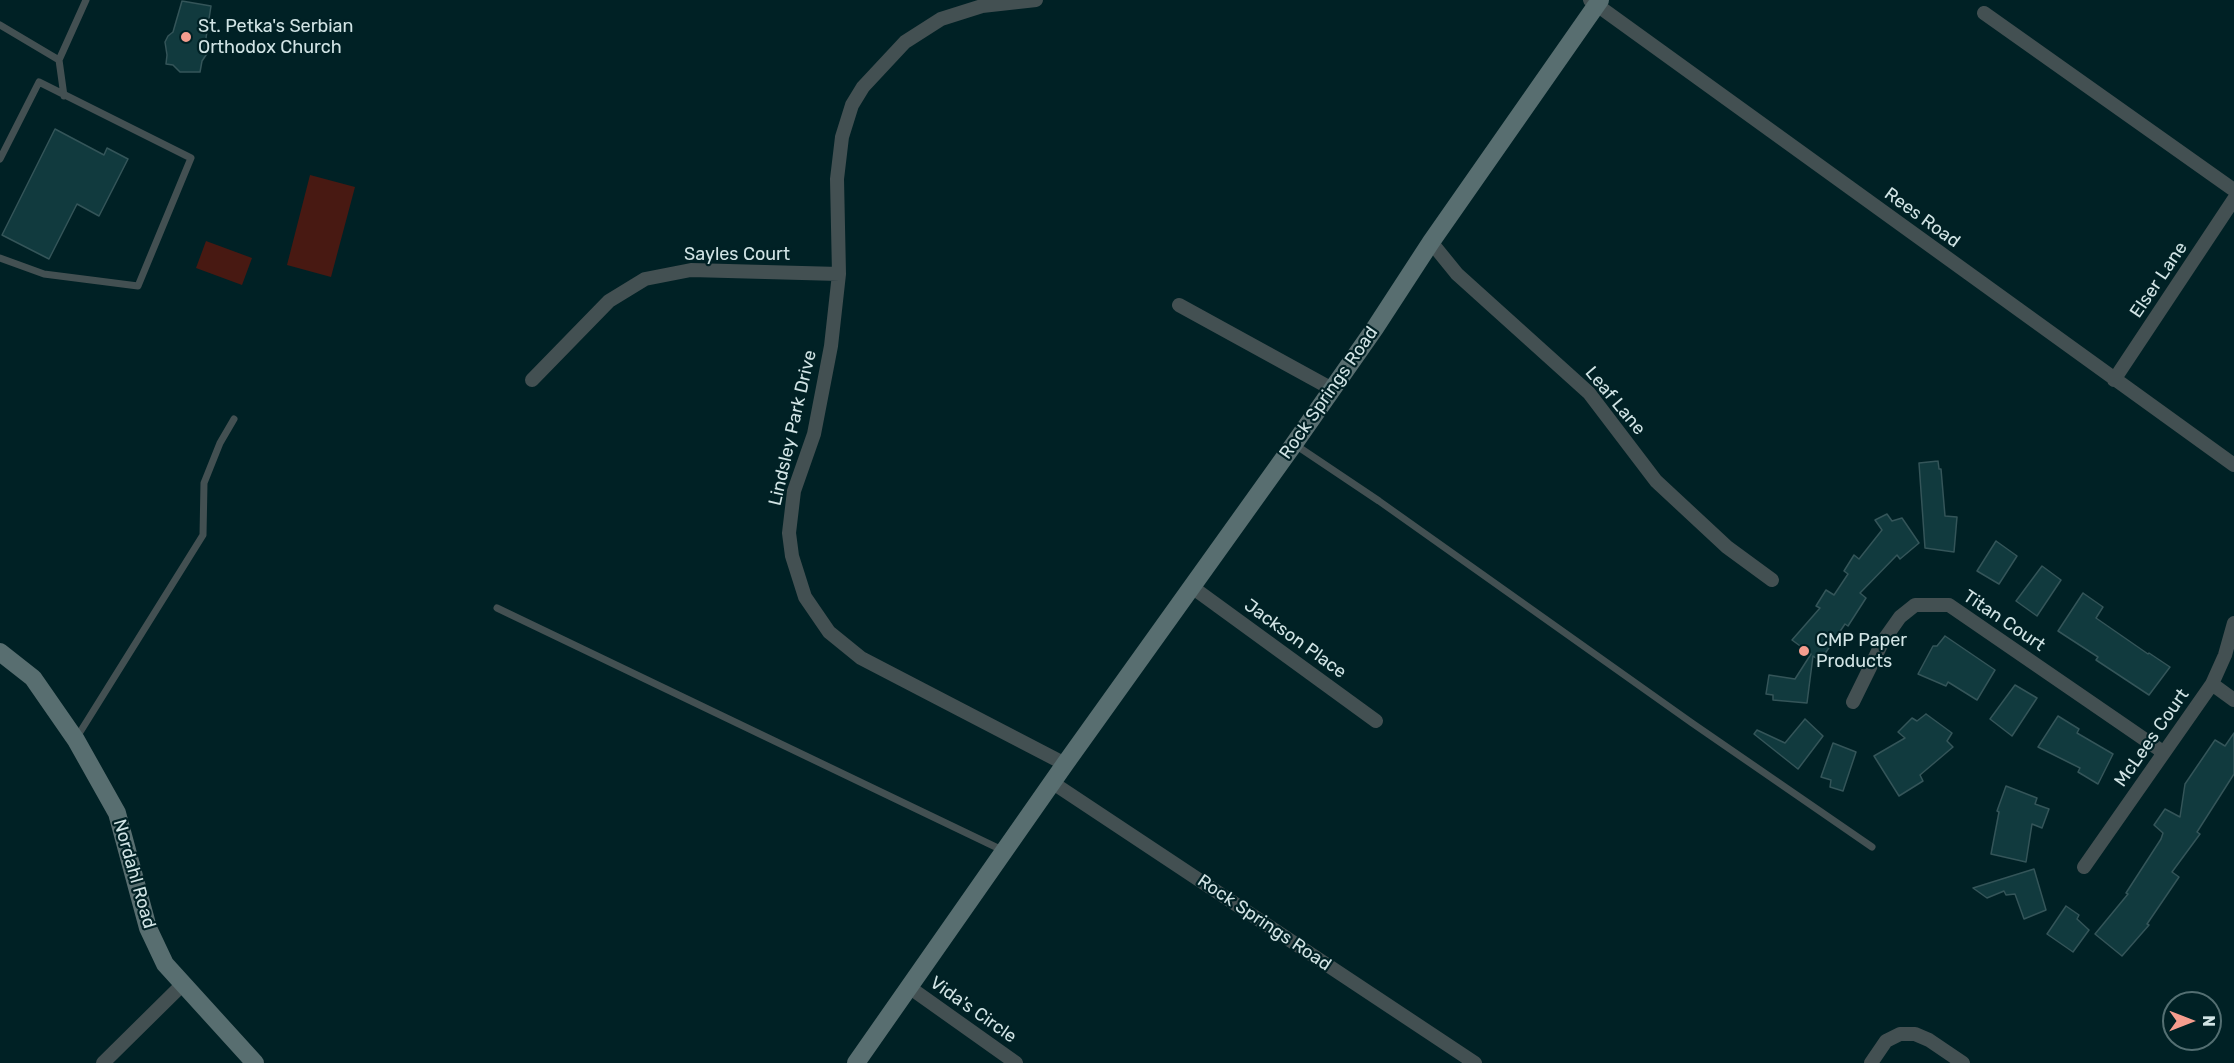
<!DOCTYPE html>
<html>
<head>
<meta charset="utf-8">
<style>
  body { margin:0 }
  #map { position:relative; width:2234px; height:1063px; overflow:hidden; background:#002125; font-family:Rubik,sans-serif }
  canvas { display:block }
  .north { position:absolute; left:2162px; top:991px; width:60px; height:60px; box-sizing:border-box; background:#002125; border:2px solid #546f72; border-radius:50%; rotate:90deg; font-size:16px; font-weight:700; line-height:24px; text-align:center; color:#d1e4e5 }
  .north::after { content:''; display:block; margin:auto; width:21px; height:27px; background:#f59d8e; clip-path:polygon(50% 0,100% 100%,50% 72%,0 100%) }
</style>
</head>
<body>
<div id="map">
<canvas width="2234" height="1063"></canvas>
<div class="north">N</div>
</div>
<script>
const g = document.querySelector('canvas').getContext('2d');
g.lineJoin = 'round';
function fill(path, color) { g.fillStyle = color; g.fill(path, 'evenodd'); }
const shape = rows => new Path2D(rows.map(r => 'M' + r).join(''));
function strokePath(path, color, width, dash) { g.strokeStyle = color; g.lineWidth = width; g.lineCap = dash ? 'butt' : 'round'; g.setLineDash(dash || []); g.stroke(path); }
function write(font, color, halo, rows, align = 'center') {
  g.font = font + ' Rubik,sans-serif'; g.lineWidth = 4.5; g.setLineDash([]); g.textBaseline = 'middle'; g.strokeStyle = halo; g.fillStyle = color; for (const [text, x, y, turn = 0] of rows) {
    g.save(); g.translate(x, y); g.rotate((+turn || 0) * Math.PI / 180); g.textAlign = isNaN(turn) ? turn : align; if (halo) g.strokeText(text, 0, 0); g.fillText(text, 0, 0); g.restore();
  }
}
const green = shape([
  [310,175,355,187,331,277,287,265],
  [206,241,252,258,242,285,196,268]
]);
const building = shape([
  [182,1,211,6,206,38,210,49,202,61,200,72,180,72,173,65,166,64,167,55,165,42,168,36,173,32,182,1],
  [55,129,104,155,107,148,128,159,99,216,77,204,49,259,2,235,55,129],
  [1938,461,1939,469,1941,469,1945,516,1957,517,1954,552,1925,548,1919,463,1938,461],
  [1887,514,1892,521,1902,518,1919,543,1900,559,1897,555,1860,593,1866,598,1848,626,1845,624,1820,661,1813,656,1807,703,1773,700,1773,695,1766,694,1769,675,1795,679,1811,654,1792,640,1820,608,1816,606,1826,590,1834,595,1848,574,1844,571,1854,555,1859,559,1882,530,1875,520,1887,514],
  [1996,541,2017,556,1999,584,1977,571,1996,541],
  [2042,566,2061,580,2037,616,2016,601,2042,566],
  [2083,593,2103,607,2096,618,2148,654,2149,653,2170,667,2149,695,2096,660,2098,657,2058,631,2083,593],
  [1945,636,1995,670,1977,700,1948,682,1946,686,1918,674,1933,646,1937,646,1945,636],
  [2015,685,2037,698,2012,736,1990,719,2015,685],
  [1926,714,1952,733,1947,741,1953,747,1920,775,1923,781,1899,796,1874,756,1905,738,1898,732,1912,718,1917,721,1926,714],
  [2058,716,2079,729,2077,733,2113,754,2098,784,2078,772,2080,768,2038,747,2058,716],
  [1805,719,1823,736,1798,769,1754,734,1757,730,1785,743,1805,719],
  [2234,733,2234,774,2197,832,2200,834,2172,872,2179,877,2147,924,2149,925,2122,956,2095,934,2128,894,2126,893,2161,839,2163,833,2154,825,2165,809,2180,817,2185,784,2215,740,2225,746,2234,733],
  [1833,743,1856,752,1843,791,1830,787,1831,780,1821,777,1833,743],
  [2006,786,2037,798,2035,804,2049,809,2042,828,2032,824,2026,862,1991,854,1999,812,1997,811,2006,786],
  [2034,869,2046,910,2024,919,2015,894,2006,895,2004,891,1987,898,1973,888,2034,869],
  [2066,906,2079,915,2077,919,2089,930,2073,952,2047,934,2066,906]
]);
const lane = shape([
  [0,25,59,60,86,0],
  [59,60,64,96],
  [0,159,39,82,191,158,138,286,44,274,0,258],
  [1294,444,1379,501,1692,723,1872,847],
  [497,608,1002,850],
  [77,737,203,535,204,483,220,443,234,419]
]);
const street = shape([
  [1036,0,982,6,941,19,905,42,863,87,852,105,842,137,837,179,839,274,831,346,814,434,794,491,789,533,792,556,805,597,829,632,861,658,1065,764],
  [1590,0,2234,465],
  [1984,13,2234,190],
  [1431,242,1457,274,1589,393,1656,481,1727,547,1772,580],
  [1179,305,1332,389],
  [532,380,609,301,645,279,691,270,839,274],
  [2114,380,2234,199],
  [1192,587,1376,721],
  [2212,684,2234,700],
  [1853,702,1883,641,1900,617,1915,605,1949,605,2163,752],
  [1053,783,1475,1063],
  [2084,867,2212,684,2225,655,2234,623],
  [909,987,1016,1063],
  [103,1063,183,984],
  [1871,1063,1886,1041,1900,1034,1915,1034,1929,1040,1963,1063]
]);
const secondary = shape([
  [0,652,33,678,76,740,117,813,148,928,165,964,255,1063],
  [856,1063,1065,764,1294,444,1375,328,1431,242,1600,0]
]);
const markers = [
  [186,37,6,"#f59d8e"],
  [1804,651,6,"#f59d8e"]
];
const poiNames = [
  ["St. Petka's Serbian",198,27],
  ["Orthodox Church",198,48],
  ["CMP Paper",1816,641],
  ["Products",1816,662]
];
const streetNames = [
  ["Rees Road",1922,218,36],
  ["Sayles Court",737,255],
  ["Elser Lane",2159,280,-56],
  ["Rock Springs Road",1329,393,-55],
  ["Leaf Lane",1615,401,50],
  ["Lindsley Park Drive",793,428,-77],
  ["Titan Court",2004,621,34],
  ["Jackson Place",1295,639,36],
  ["McLees Court",2152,738,-55],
  ["Nordahl Road",134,874,74],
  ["Rock Springs Road",1264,923,34],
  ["Vida's Circle",973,1010,35]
];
fill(green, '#481912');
fill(building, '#113a3e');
strokePath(building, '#345559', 1.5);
strokePath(lane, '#435052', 7);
strokePath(street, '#435052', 14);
strokePath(secondary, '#586e70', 18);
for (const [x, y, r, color] of markers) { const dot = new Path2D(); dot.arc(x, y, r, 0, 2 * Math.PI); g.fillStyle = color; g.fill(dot); strokePath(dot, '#002125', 2); }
write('18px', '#d1e4e5', '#002125', poiNames, 'left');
write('18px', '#d1e4e5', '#002125', streetNames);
</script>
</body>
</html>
